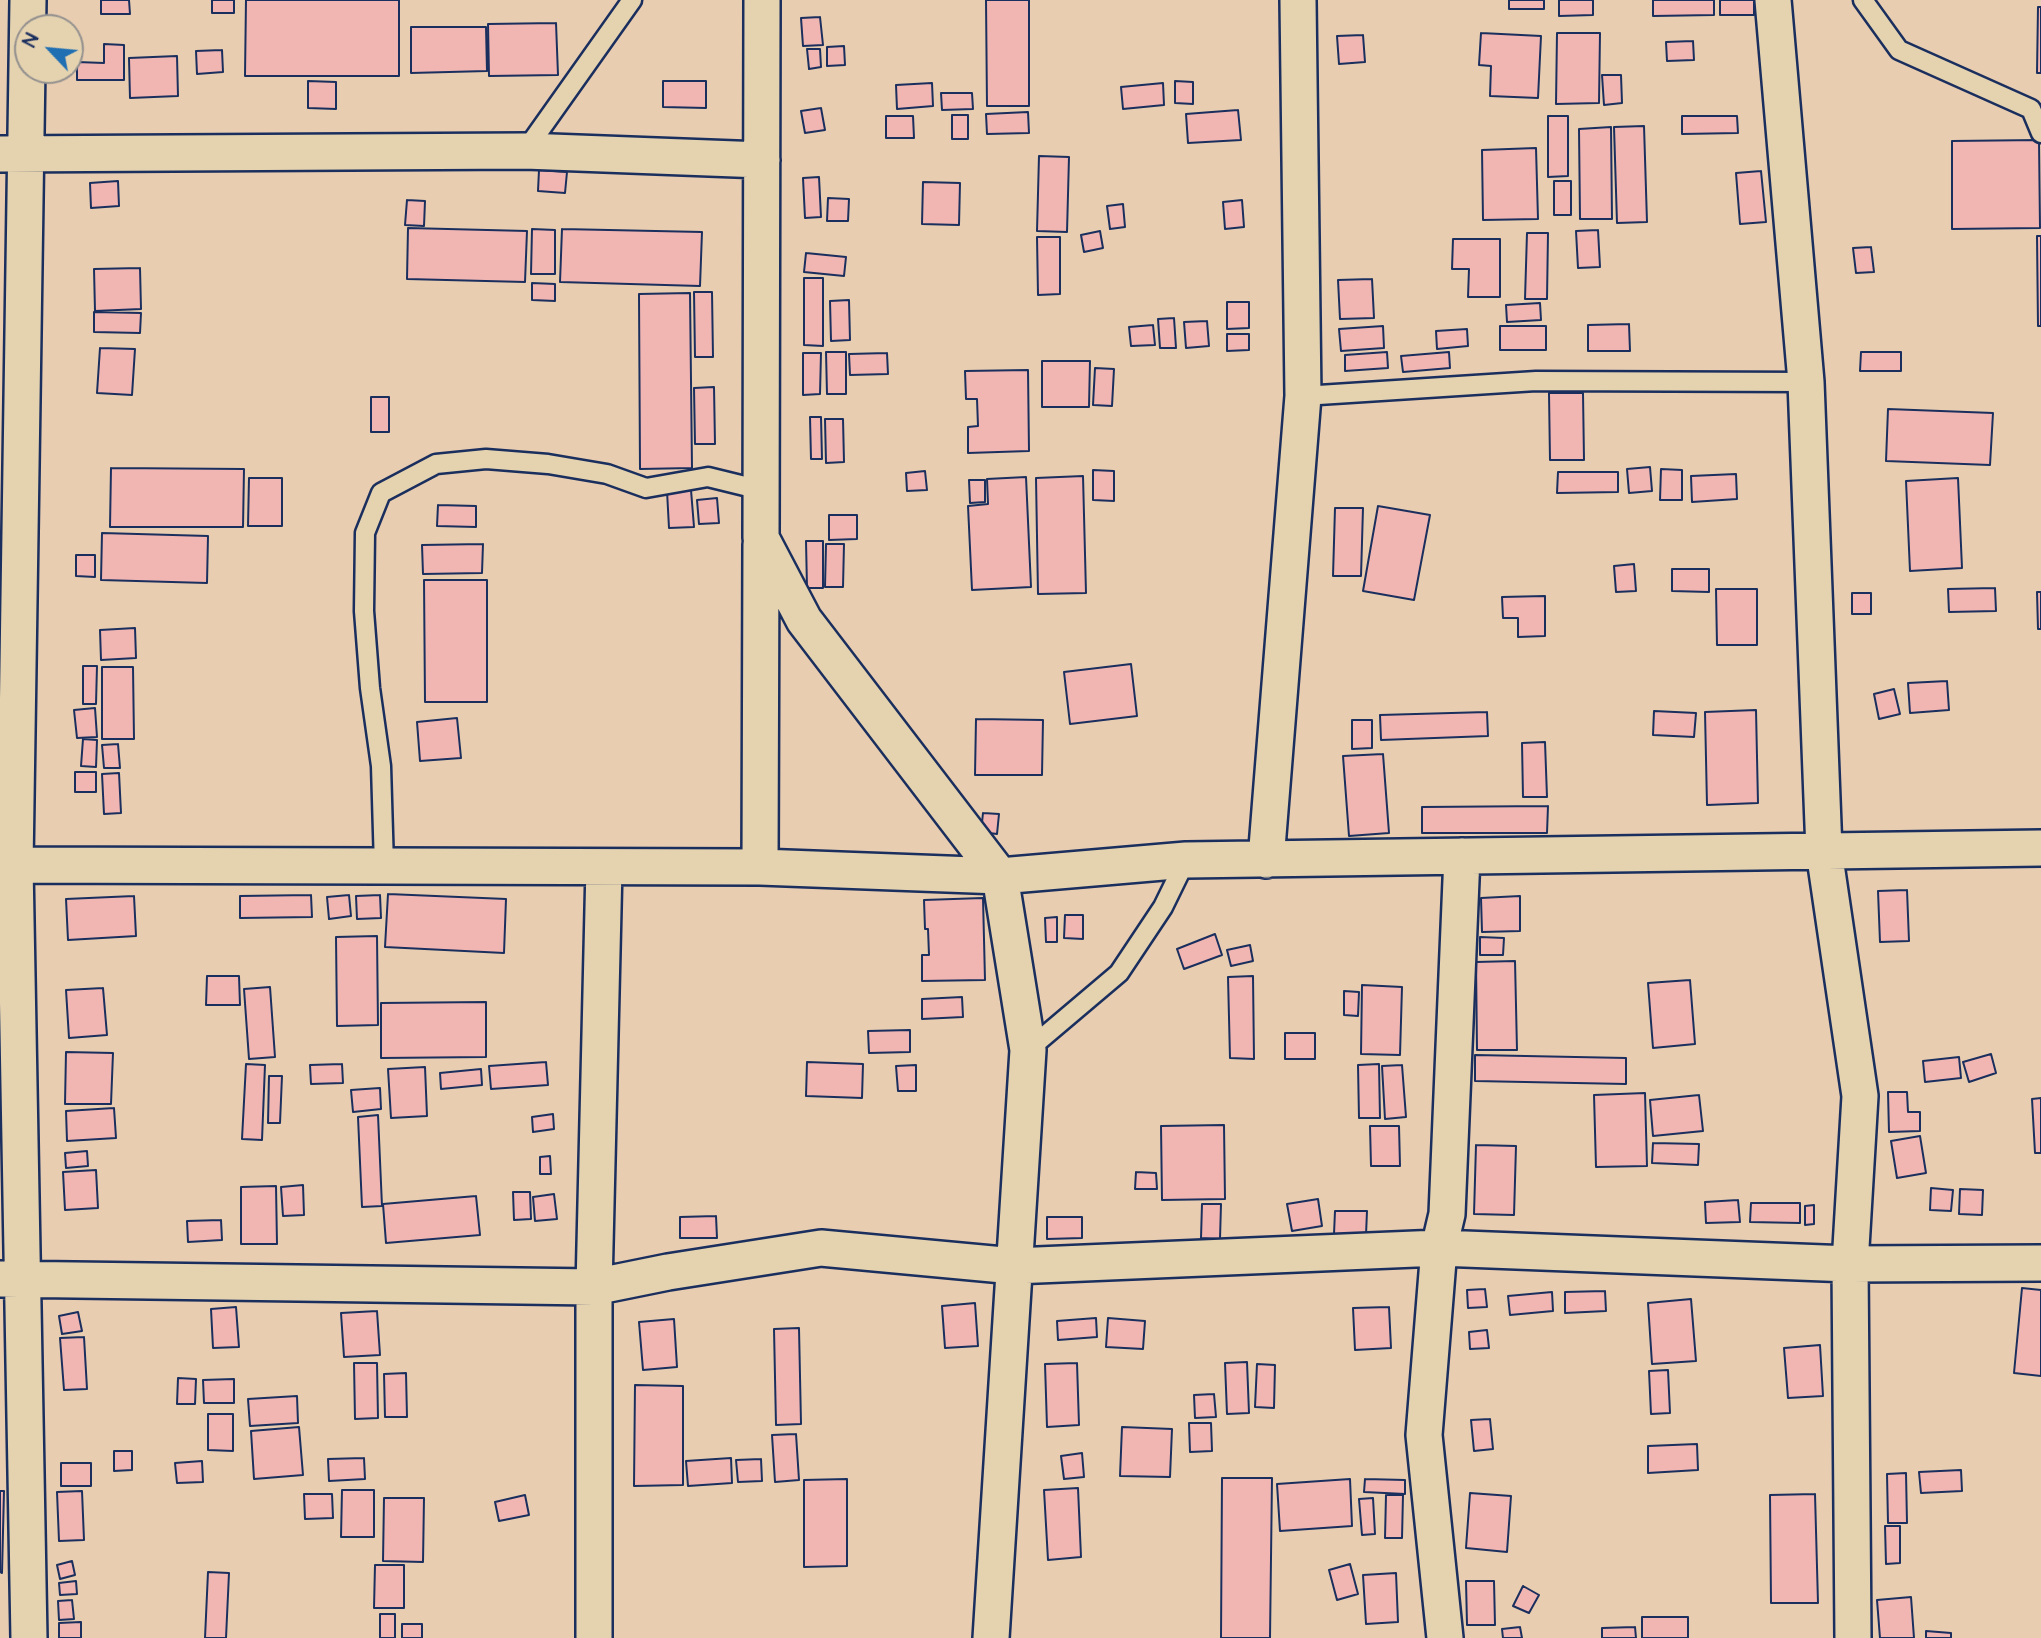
<!DOCTYPE html>
<html>
<head>
<meta charset="utf-8">
<style>
  body { margin:0 }
  #map { position:relative; width:2041px; height:1638px; overflow:hidden; background:#e8cdb0; font-family:"Architects Daughter",sans-serif }
  canvas { display:block }
  .north { position:absolute; left:14px; top:14px; width:70px; height:70px; box-sizing:border-box; background:#e5d3b0; border:2px solid #94918f; border-radius:50%; rotate:296deg; font-size:19px; font-weight:700; line-height:28px; text-align:center; color:#1b2f5e }
  .north::after { content:''; display:block; margin:auto; width:24px; height:32px; background:#1f6fb2; clip-path:polygon(50% 0,100% 100%,50% 72%,0 100%) }
</style>
</head>
<body>
<div id="map">
<canvas width="2041" height="1638"></canvas>
<div class="north">N</div>
</div>
<script>
const g = document.querySelector('canvas').getContext('2d');
g.lineJoin = 'round';
function fill(path, color) { g.fillStyle = color; g.fill(path, 'evenodd'); }
const shape = rows => new Path2D(rows.map(r => 'M' + r).join(''));
function strokePath(path, color, width, dash) { g.strokeStyle = color; g.lineWidth = width; g.lineCap = dash ? 'butt' : 'round'; g.setLineDash(dash || []); g.stroke(path); }
const building = shape([
  [101,0,129,0,130,14,101,14,101,0],
  [212,0,234,0,234,13,212,13,212,0],
  [246,0,399,0,399,76,245,76,246,0],
  [986,0,1029,0,1029,106,987,106,986,0],
  [1509,0,1544,0,1544,9,1509,9,1509,0],
  [1559,0,1593,0,1593,15,1559,16,1559,0],
  [1653,0,1714,0,1714,15,1653,16,1653,0],
  [1720,0,1754,0,1754,15,1720,15,1720,0],
  [2038,7,2041,7,2041,73,2037,73,2038,7],
  [820,17,823,45,803,46,801,18,820,17],
  [556,23,558,75,489,76,488,24,556,23],
  [411,27,486,27,487,71,411,73,411,27],
  [1481,33,1541,36,1538,98,1490,96,1491,66,1479,65,1481,33],
  [1557,33,1600,33,1599,103,1556,104,1557,33],
  [1363,35,1365,62,1339,64,1337,36,1363,35],
  [1693,41,1694,60,1667,61,1666,42,1693,41],
  [104,44,124,45,124,80,77,80,77,62,104,63,104,44],
  [844,46,845,65,827,66,827,47,844,46],
  [807,49,820,49,821,67,809,69,807,49],
  [222,50,223,72,197,74,196,51,222,50],
  [177,56,178,96,130,98,129,58,177,56],
  [1602,75,1621,75,1622,103,1604,105,1602,75],
  [308,81,336,82,336,109,308,108,308,81],
  [663,81,706,81,706,108,663,107,663,81],
  [1175,81,1193,82,1193,104,1175,103,1175,81],
  [932,83,933,106,897,109,896,85,932,83],
  [1163,83,1164,105,1123,109,1121,87,1163,83],
  [941,93,972,93,973,109,942,110,941,93],
  [821,108,825,130,805,133,801,111,821,108],
  [1238,110,1241,140,1188,143,1186,114,1238,110],
  [1028,112,1029,133,987,134,986,114,1028,112],
  [952,115,968,115,968,139,952,139,952,115],
  [886,116,913,116,914,138,886,138,886,116],
  [1548,116,1568,116,1568,176,1548,177,1548,116],
  [1682,116,1737,116,1738,133,1682,134,1682,116],
  [1644,126,1647,222,1617,223,1614,127,1644,126],
  [1611,127,1612,219,1580,219,1579,129,1611,127],
  [2039,140,2040,228,1952,229,1952,141,2039,140],
  [1536,148,1538,219,1483,220,1482,150,1536,148],
  [1039,156,1069,157,1067,232,1037,231,1039,156],
  [539,170,567,172,565,193,538,191,539,170],
  [1761,171,1766,222,1740,224,1736,173,1761,171],
  [819,177,821,217,805,218,803,178,819,177],
  [118,181,119,206,91,208,90,183,118,181],
  [1554,181,1571,181,1571,215,1554,215,1554,181],
  [923,182,960,183,959,225,922,224,923,182],
  [828,198,849,199,848,221,827,221,828,198],
  [407,200,425,201,424,226,405,225,407,200],
  [1242,200,1244,227,1225,229,1223,202,1242,200],
  [1123,204,1125,227,1110,229,1107,206,1123,204],
  [408,228,527,231,525,282,407,279,408,228],
  [532,229,555,230,555,274,531,274,532,229],
  [562,229,702,232,700,286,560,282,562,229],
  [1598,230,1600,267,1578,268,1576,231,1598,230],
  [1100,231,1103,248,1084,252,1081,235,1100,231],
  [1527,233,1548,233,1547,299,1525,299,1527,233],
  [2037,236,2041,236,2041,326,2038,326,2037,236],
  [1037,237,1060,237,1060,294,1038,295,1037,237],
  [1453,239,1500,239,1500,297,1468,297,1469,269,1452,269,1453,239],
  [1871,247,1874,272,1856,273,1853,248,1871,247],
  [806,253,846,257,844,276,804,272,806,253],
  [140,268,141,309,95,311,94,269,140,268],
  [804,278,823,278,823,346,804,345,804,278],
  [1372,279,1374,318,1340,319,1338,280,1372,279],
  [532,283,555,284,555,301,532,300,532,283],
  [694,292,712,292,713,357,695,357,694,292],
  [690,293,692,468,640,469,639,294,690,293],
  [849,300,850,340,831,341,830,301,849,300],
  [1227,302,1249,302,1249,328,1227,329,1227,302],
  [1540,303,1541,320,1507,322,1506,305,1540,303],
  [94,312,141,313,140,333,94,332,94,312],
  [1174,318,1176,348,1160,348,1158,319,1174,318],
  [1207,321,1209,346,1186,348,1184,322,1207,321],
  [1629,324,1630,351,1588,351,1588,325,1629,324],
  [1153,325,1155,345,1131,346,1129,327,1153,325],
  [1383,326,1384,348,1341,351,1339,329,1383,326],
  [1500,326,1546,326,1546,350,1500,350,1500,326],
  [1467,329,1468,346,1437,349,1436,331,1467,329],
  [1227,334,1249,334,1249,350,1227,351,1227,334],
  [100,348,135,349,132,395,97,393,100,348],
  [826,352,846,352,846,394,827,394,826,352],
  [1387,352,1388,368,1345,371,1345,355,1387,352],
  [1449,352,1450,368,1403,372,1401,356,1449,352],
  [1861,352,1901,352,1901,371,1860,371,1861,352],
  [803,353,821,353,820,394,803,395,803,353],
  [887,353,888,374,850,375,849,354,887,353],
  [1042,361,1090,361,1089,407,1042,407,1042,361],
  [1095,368,1114,369,1112,406,1093,405,1095,368],
  [1028,370,1029,451,968,453,968,427,978,426,977,399,966,399,965,371,1028,370],
  [714,387,715,444,695,444,694,388,714,387],
  [1549,393,1583,393,1584,460,1550,460,1549,393],
  [371,397,389,397,389,432,371,432,371,397],
  [1888,409,1993,413,1990,465,1886,461,1888,409],
  [810,417,821,417,822,459,811,459,810,417],
  [825,419,843,419,844,462,826,463,825,419],
  [1650,467,1652,491,1629,493,1627,469,1650,467],
  [111,468,244,469,243,527,110,527,111,468],
  [1661,469,1682,470,1682,500,1660,500,1661,469],
  [1093,470,1114,471,1114,501,1093,500,1093,470],
  [925,471,927,490,907,491,906,473,925,471],
  [1558,472,1618,472,1618,492,1557,493,1558,472],
  [1736,474,1737,499,1692,502,1691,476,1736,474],
  [1083,476,1086,593,1038,594,1036,478,1083,476],
  [1026,477,1031,587,972,590,968,506,988,504,987,479,1026,477],
  [249,478,282,478,282,526,248,526,249,478],
  [1958,478,1962,568,1910,571,1906,481,1958,478],
  [969,480,985,480,985,502,970,503,969,480],
  [691,490,694,527,669,528,667,491,691,490],
  [717,498,719,523,699,524,697,500,717,498],
  [438,505,476,506,476,527,437,526,438,505],
  [1378,506,1430,515,1414,600,1363,591,1378,506],
  [1335,508,1363,508,1361,576,1333,576,1335,508],
  [829,515,857,515,857,539,829,540,829,515],
  [102,533,208,536,207,583,101,580,102,533],
  [806,541,823,541,823,588,807,588,806,541],
  [483,544,482,573,423,574,422,545,483,544],
  [826,544,844,544,843,587,825,587,826,544],
  [76,555,95,555,95,577,76,576,76,555],
  [1634,564,1636,591,1616,592,1614,566,1634,564],
  [1672,569,1709,569,1709,592,1672,591,1672,569],
  [424,580,487,580,487,702,425,702,424,580],
  [1995,588,1996,611,1949,612,1948,589,1995,588],
  [1716,589,1757,589,1757,645,1717,645,1716,589],
  [2037,592,2041,592,2041,629,2038,629,2037,592],
  [1852,593,1871,593,1871,614,1852,614,1852,593],
  [1545,596,1545,636,1518,637,1518,618,1503,618,1502,597,1545,596],
  [135,628,136,658,101,660,100,630,135,628],
  [1131,664,1137,716,1070,724,1064,672,1131,664],
  [83,666,97,666,96,704,83,704,83,666],
  [102,667,133,667,134,739,102,739,102,667],
  [1947,681,1949,710,1910,713,1908,683,1947,681],
  [1894,689,1900,714,1879,719,1874,694,1894,689],
  [95,708,97,737,77,738,74,710,95,708],
  [1756,710,1758,803,1707,805,1705,712,1756,710],
  [1654,711,1696,713,1694,737,1653,735,1654,711],
  [1487,712,1488,736,1381,740,1380,715,1487,712],
  [457,718,461,758,420,761,417,722,457,718],
  [976,719,1043,720,1042,775,975,775,976,719],
  [1352,720,1372,720,1372,748,1352,749,1352,720],
  [83,739,97,740,96,767,81,766,83,739],
  [1545,742,1547,797,1523,797,1522,743,1545,742],
  [118,744,120,768,104,768,102,745,118,744],
  [1383,754,1389,833,1349,836,1343,756,1383,754],
  [75,772,96,772,96,792,75,792,75,772],
  [119,773,121,813,104,814,102,774,119,773],
  [1548,806,1547,833,1422,833,1422,807,1548,806],
  [983,813,999,814,997,834,981,832,983,813],
  [1907,890,1909,941,1880,942,1878,891,1907,890],
  [388,894,506,899,504,953,385,947,388,894],
  [311,895,312,917,240,918,240,896,311,895],
  [349,895,351,916,329,919,327,897,349,895],
  [380,895,381,918,357,919,356,896,380,895],
  [134,896,136,936,68,940,66,899,134,896],
  [1520,896,1520,931,1482,932,1481,898,1520,896],
  [983,898,985,980,922,981,922,955,929,955,928,929,925,929,924,900,983,898],
  [1065,915,1083,915,1083,939,1064,938,1065,915],
  [1057,917,1057,942,1046,942,1045,918,1057,917],
  [1215,934,1222,955,1184,969,1177,949,1215,934],
  [377,936,378,1025,337,1026,336,937,377,936],
  [1480,937,1504,938,1503,955,1480,955,1480,937],
  [1250,945,1253,961,1231,966,1227,950,1250,945],
  [1515,961,1517,1050,1477,1050,1476,962,1515,961],
  [207,976,239,976,240,1005,206,1005,207,976],
  [1253,976,1254,1059,1230,1058,1228,977,1253,976],
  [1690,980,1695,1044,1653,1048,1648,983,1690,980],
  [1362,985,1402,987,1400,1055,1361,1054,1362,985],
  [270,987,275,1057,249,1059,244,989,270,987],
  [103,988,107,1035,69,1038,66,990,103,988],
  [1344,991,1359,992,1358,1016,1344,1015,1344,991],
  [962,997,963,1017,922,1019,922,999,962,997],
  [486,1002,486,1057,381,1058,381,1003,486,1002],
  [910,1030,910,1052,869,1053,868,1031,910,1030],
  [1285,1033,1315,1033,1315,1059,1285,1059,1285,1033],
  [66,1052,113,1053,111,1104,65,1104,66,1052],
  [1991,1054,1996,1073,1969,1082,1963,1062,1991,1054],
  [1475,1055,1626,1058,1626,1084,1475,1081,1475,1055],
  [1959,1057,1961,1078,1925,1082,1923,1061,1959,1057],
  [546,1062,548,1085,491,1089,489,1066,546,1062],
  [807,1062,863,1064,862,1098,806,1096,807,1062],
  [246,1064,265,1065,262,1140,242,1139,246,1064],
  [342,1064,343,1083,311,1084,310,1065,342,1064],
  [1379,1064,1380,1118,1359,1118,1358,1065,1379,1064],
  [916,1065,916,1091,898,1091,896,1066,916,1065],
  [1402,1065,1406,1117,1385,1119,1382,1066,1402,1065],
  [425,1067,427,1116,391,1118,388,1069,425,1067],
  [481,1069,482,1085,441,1089,440,1073,481,1069],
  [269,1076,282,1076,280,1123,268,1123,269,1076],
  [380,1088,381,1109,353,1112,351,1090,380,1088],
  [1888,1092,1907,1092,1908,1112,1920,1112,1920,1131,1889,1132,1888,1092],
  [1645,1093,1647,1166,1596,1167,1594,1095,1645,1093],
  [1699,1095,1703,1131,1653,1136,1650,1100,1699,1095],
  [2041,1098,2041,1153,2035,1153,2032,1099,2041,1098],
  [114,1108,116,1138,67,1141,66,1111,114,1108],
  [553,1114,554,1129,533,1132,532,1117,553,1114],
  [378,1115,382,1206,362,1207,358,1117,378,1115],
  [1224,1125,1225,1199,1162,1200,1161,1126,1224,1125],
  [1370,1126,1399,1126,1400,1166,1371,1166,1370,1126],
  [1920,1136,1926,1173,1897,1178,1891,1141,1920,1136],
  [1653,1143,1699,1144,1698,1165,1652,1163,1653,1143],
  [1476,1145,1516,1146,1514,1215,1474,1214,1476,1145],
  [87,1151,88,1166,66,1168,65,1153,87,1151],
  [550,1156,551,1174,540,1174,540,1157,550,1156],
  [96,1170,98,1208,65,1210,63,1172,96,1170],
  [1136,1172,1156,1173,1157,1189,1135,1189,1136,1172],
  [303,1185,304,1215,283,1216,281,1187,303,1185],
  [276,1186,277,1244,241,1244,241,1187,276,1186],
  [1931,1188,1953,1190,1951,1211,1930,1210,1931,1188],
  [1960,1189,1983,1190,1982,1215,1959,1214,1960,1189],
  [513,1192,530,1192,531,1219,514,1220,513,1192],
  [554,1194,557,1219,535,1221,533,1197,554,1194],
  [476,1196,480,1235,386,1243,383,1204,476,1196],
  [1318,1199,1322,1226,1292,1231,1287,1204,1318,1199],
  [1738,1200,1740,1222,1706,1223,1705,1202,1738,1200],
  [1751,1203,1800,1203,1800,1223,1750,1222,1751,1203],
  [1202,1204,1221,1204,1220,1239,1201,1238,1202,1204],
  [1814,1205,1814,1224,1805,1225,1805,1206,1814,1205],
  [1335,1211,1367,1211,1366,1235,1334,1234,1335,1211],
  [716,1216,717,1238,680,1238,680,1217,716,1216],
  [1047,1217,1082,1217,1082,1238,1047,1239,1047,1217],
  [221,1220,222,1240,188,1242,187,1221,221,1220],
  [2022,1288,2041,1290,2041,1376,2014,1373,2022,1288],
  [1485,1289,1487,1307,1468,1308,1467,1290,1485,1289],
  [1605,1291,1606,1311,1565,1313,1565,1292,1605,1291],
  [1552,1292,1553,1311,1510,1315,1508,1296,1552,1292],
  [1691,1299,1696,1361,1652,1364,1648,1303,1691,1299],
  [975,1303,978,1346,945,1348,942,1306,975,1303],
  [236,1307,239,1347,213,1348,211,1309,236,1307],
  [1389,1307,1391,1348,1355,1350,1353,1308,1389,1307],
  [377,1311,380,1355,344,1357,341,1313,377,1311],
  [78,1312,82,1331,62,1334,59,1316,78,1312],
  [1096,1318,1097,1337,1058,1340,1057,1321,1096,1318],
  [1108,1318,1145,1321,1143,1349,1106,1347,1108,1318],
  [674,1319,677,1367,643,1370,639,1322,674,1319],
  [799,1328,801,1424,776,1425,774,1329,799,1328],
  [1487,1330,1489,1348,1470,1349,1469,1332,1487,1330],
  [84,1337,87,1389,64,1390,60,1338,84,1337],
  [1820,1345,1823,1396,1788,1398,1784,1348,1820,1345],
  [1247,1362,1249,1413,1227,1414,1225,1363,1247,1362],
  [354,1363,377,1363,378,1418,355,1419,354,1363],
  [1077,1363,1079,1425,1047,1427,1045,1364,1077,1363],
  [1257,1364,1275,1365,1274,1408,1255,1407,1257,1364],
  [1668,1370,1670,1413,1651,1414,1649,1371,1668,1370],
  [406,1373,407,1417,385,1417,384,1374,406,1373],
  [178,1378,196,1379,195,1404,177,1404,178,1378],
  [234,1379,234,1403,204,1403,203,1380,234,1379],
  [635,1385,683,1386,683,1485,634,1486,635,1385],
  [1214,1394,1216,1417,1195,1418,1194,1395,1214,1394],
  [297,1396,298,1423,250,1426,248,1399,297,1396],
  [208,1414,233,1414,233,1451,208,1450,208,1414],
  [1490,1419,1493,1449,1474,1451,1471,1420,1490,1419],
  [1189,1423,1211,1423,1212,1451,1190,1452,1189,1423],
  [299,1427,303,1475,254,1479,251,1431,299,1427],
  [1122,1427,1172,1429,1170,1477,1120,1476,1122,1427],
  [796,1434,799,1480,775,1482,772,1435,796,1434],
  [1697,1444,1698,1470,1648,1473,1648,1446,1697,1444],
  [114,1451,132,1451,132,1470,114,1471,114,1451],
  [1082,1453,1084,1477,1064,1479,1061,1456,1082,1453],
  [364,1458,365,1479,329,1481,328,1459,364,1458],
  [731,1458,732,1483,688,1486,686,1461,731,1458],
  [761,1459,762,1481,738,1482,736,1460,761,1459],
  [202,1461,203,1482,177,1483,175,1463,202,1461],
  [61,1463,91,1463,91,1486,61,1486,61,1463],
  [1961,1470,1962,1491,1921,1493,1919,1472,1961,1470],
  [1906,1473,1907,1523,1888,1523,1887,1474,1906,1473],
  [1222,1478,1272,1478,1270,1638,1221,1638,1222,1478],
  [847,1479,847,1566,804,1567,804,1480,847,1479],
  [1350,1479,1352,1526,1280,1531,1277,1484,1350,1479],
  [1365,1479,1405,1480,1405,1494,1364,1492,1365,1479],
  [1078,1488,1081,1557,1048,1560,1044,1490,1078,1488],
  [342,1490,374,1490,374,1537,341,1537,342,1490],
  [0,1491,4,1491,2,1573,0,1572,0,1491],
  [82,1491,84,1540,59,1541,57,1492,82,1491],
  [1470,1493,1511,1496,1507,1552,1466,1548,1470,1493],
  [304,1494,332,1494,333,1518,305,1519,304,1494],
  [1815,1494,1818,1603,1771,1603,1770,1495,1815,1494],
  [525,1495,529,1515,499,1521,495,1502,525,1495],
  [1386,1495,1403,1495,1402,1538,1385,1538,1386,1495],
  [384,1498,424,1498,423,1562,383,1561,384,1498],
  [1373,1498,1375,1534,1362,1535,1359,1499,1373,1498],
  [1885,1526,1900,1526,1900,1563,1886,1564,1885,1526],
  [72,1561,75,1575,60,1579,57,1565,72,1561],
  [1350,1564,1358,1594,1337,1600,1329,1570,1350,1564],
  [375,1565,404,1565,404,1608,374,1608,375,1565],
  [208,1572,229,1573,226,1638,205,1638,208,1572],
  [1396,1573,1398,1622,1366,1624,1363,1575,1396,1573],
  [76,1581,77,1594,60,1595,59,1583,76,1581],
  [1466,1581,1494,1581,1495,1625,1467,1625,1466,1581],
  [1523,1586,1539,1595,1529,1613,1513,1606,1523,1586],
  [1911,1597,1914,1638,1880,1638,1877,1600,1911,1597],
  [72,1600,74,1619,59,1620,58,1601,72,1600],
  [380,1614,395,1614,395,1638,380,1638,380,1614],
  [1642,1617,1688,1617,1688,1638,1642,1638,1642,1617],
  [81,1622,81,1638,59,1638,59,1623,81,1622],
  [402,1624,422,1624,422,1638,402,1638,402,1624],
  [1520,1627,1522,1638,1503,1638,1502,1629,1520,1627],
  [1635,1627,1636,1638,1602,1638,1602,1628,1635,1627],
  [1926,1631,1951,1633,1951,1638,1926,1638,1926,1631]
]);
const service = shape([
  [1863,0,1899,50,2031,109,2041,133],
  [525,151,632,0],
  [1303,396,1536,381,1806,382],
  [384,866,381,766,370,688,364,611,365,533,381,493,436,464,486,459,548,464,607,474,646,488,708,477,761,490],
  [1028,1050,1119,973,1163,907,1186,860]
]);
const minor = shape([
  [28,0,15,865,29,1638],
  [762,0,761,538,804,620,1000,876,1028,1050,991,1638],
  [1773,0,1806,382,1824,851,1860,1096,1850,1264,1853,1638],
  [0,154,525,151,762,160],
  [1266,860,1303,396,1298,0],
  [0,865,760,867,1000,876,1186,860,2041,848],
  [760,867,761,545],
  [0,1279,594,1287,668,1272,821,1248,1014,1266,1439,1248,1850,1264,2041,1263],
  [594,1638,594,1287,604,867],
  [1445,1638,1424,1435,1439,1248,1447,1214,1462,856]
]);
fill(building, '#f2b6b2');
strokePath(building, '#1b2f5e', 2);
strokePath(service, '#1b2f5e', 23);
strokePath(minor, '#1b2f5e', 40);
strokePath(service, '#e5d3b0', 18);
strokePath(minor, '#e5d3b0', 35);
</script>
</body>
</html>
